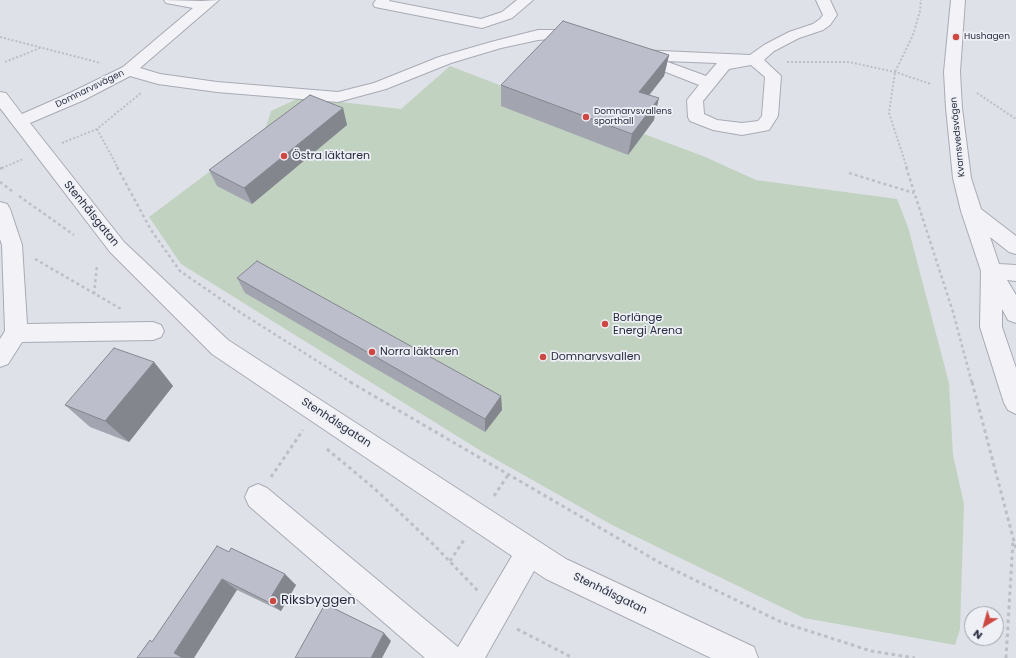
<!DOCTYPE html>
<html>
<head>
<meta charset="utf-8">
<style>
  body { margin:0 }
  #map { position:relative; width:1016px; height:658px; overflow:hidden; background:#dfe1e8; font-family:Poppins,sans-serif }
  canvas { display:block }
  .north { position:absolute; left:964px; top:606px; width:40px; height:40px; box-sizing:border-box; background:#eef0f6; border:1px solid #9fa2ad; border-radius:50%; rotate:217deg; font-size:11px; font-weight:700; line-height:16px; text-align:center; color:#282c3f }
  .north::after { content:''; display:block; margin:auto; width:14px; height:18px; background:#ce4843; clip-path:polygon(50% 0,100% 100%,50% 72%,0 100%) }
</style>
</head>
<body>
<div id="map">
<canvas width="1016" height="658"></canvas>
<div class="north">N</div>
</div>
<script>
const g = document.querySelector('canvas').getContext('2d');
g.lineJoin = 'round';
function fill(path, color) { g.fillStyle = color; g.fill(path, 'evenodd'); }
const shape = rows => new Path2D(rows.map(r => 'M' + r).join(''));
function strokePath(path, color, width, dash) { g.strokeStyle = color; g.lineWidth = width; g.lineCap = dash ? 'butt' : 'round'; g.setLineDash(dash || []); g.stroke(path); }
function write(font, color, halo, rows, align = 'center') {
  g.font = font + ' Poppins,sans-serif'; g.lineWidth = 3.5; g.setLineDash([]); g.textBaseline = 'middle'; g.strokeStyle = halo; g.fillStyle = color; for (const [text, x, y, turn = 0] of rows) {
    g.save(); g.translate(x, y); g.rotate((+turn || 0) * Math.PI / 180); g.textAlign = isNaN(turn) ? turn : align; if (halo) g.strokeText(text, 0, 0); g.fillText(text, 0, 0); g.restore();
  }
}
const green = shape([
  [561,42,664,76,636,113,654,120,644,134,703,156,756,180,897,199,908,227,949,383,953,455,964,504,960,629,955,645,804,618,614,526,481,451,181,264,149,217,265,130,271,111,286,104,297,99,307,98,401,109,450,66,515,91]
]);
const pathFar2 = shape([
  [0,37,101,63],
  [5,62,40,48],
  [787,62,849,62,895,72,931,84],
  [977,93,1016,119],
  [97,129,118,168],
  [62,143,97,129,141,93],
  [2,168,23,159],
  [907,168,889,113,895,72,913,35,920,11,921,0]
]);
const pathFar1 = shape([
  [117,167,151,230,180,271,241,313,352,383],
  [906,167,953,312,972,383],
  [0,169,4,167],
  [849,173,914,193],
  [0,182,12,191],
  [19,196,74,235],
  [35,259,121,309],
  [94,294,97,265]
]);
const path = shape([
  [350,382,662,564,781,622,871,651,915,658],
  [972,382,1016,549],
  [327,449,376,490,434,545,478,591],
  [271,477,303,430],
  [494,496,508,475],
  [450,561,464,540],
  [517,629,573,658],
  [1006,658,1013,541]
]);
const minor = shape([
  [164,0,202,1,219,0,140,68,160,74,217,82,338,92,374,83,439,57,491,42,538,30,563,30,585,34,588,37,585,40,580,42,563,38,538,40,501,48,451,63,386,89,338,102,217,92,158,84,130,76,84,100,30,123,124,242,228,340,566,559,754,647,758,658,711,658,546,579,534,571,485,658,425,658,249,506,245,497,249,488,258,484,267,488,458,647,512,556,212,354,110,252,0,108,0,92,6,93,22,114,72,92,123,67,193,8,166,3,164,0],
  [376,0,390,0,389,1,481,19,502,12,517,0,533,0,512,18,482,28,375,7,373,4,376,0],
  [816,0,830,0,837,15,830,25,823,30,799,38,774,51,764,60,781,76,778,116,769,130,742,135,713,130,690,121,688,117,687,100,699,85,648,65,646,62,648,60,634,58,631,55,634,52,639,50,750,55,764,45,789,32,813,24,820,19,823,15,816,0],
  [665,61,717,63,706,76,665,61],
  [751,65,765,77,762,116,758,121,742,123,717,120,704,114,703,101,729,69,751,65],
  [951,0,965,0,960,72,962,108,971,178,981,209,1016,236,1016,254,1009,252,990,237,999,264,1016,265,1016,281,1007,280,1016,295,1016,323,1008,320,1002,309,1002,327,1016,368,1016,414,1008,410,1004,403,980,327,981,271,961,211,953,178,946,108,944,72,951,0],
  [0,202,7,204,10,209,22,245,27,324,153,322,161,325,164,331,161,337,153,340,22,342,8,364,0,367,0,339,5,331,2,245,0,239,0,202]
]);
const wall = shape([
  [669,55,664,76,649,95,654,120,628,155,501,106,501,85],
  [343,108,347,125,252,204,217,186,209,170],
  [237,278,501,396,502,410,485,432,245,293],
  [154,362,173,386,129,442,90,427,65,405],
  [229,552,296,585,281,611,237,590,153,641]
]);
const shadedWall = shape([
  [669,55,664,76,635,113,639,92],
  [659,98,654,120,628,155,632,134],
  [343,108,347,125,252,204,244,188],
  [154,362,173,386,129,442,105,421],
  [501,396,502,410,485,432,485,419],
  [285,574,296,585,281,611,268,602],
  [222,579,237,590,194,658,183,658,174,653],
  [384,633,391,641,382,658,371,658]
]);
const building = shape([
  [563,21,669,55,639,92,659,98,632,134,501,85,563,21],
  [310,95,343,108,244,188,209,170,310,95],
  [257,261,501,396,485,419,237,278,257,261],
  [114,348,154,362,105,421,65,405,114,348],
  [217,546,229,552,231,548,285,574,268,602,222,579,174,653,183,658,137,658,150,640,152,642,217,546],
  [325,604,384,633,371,658,295,658,325,604]
]);
const markers = [
  [956,37,4,"#ce4843"],
  [586,117,4,"#ce4843"],
  [284,156,4,"#ce4843"],
  [605,324,4,"#ce4843"],
  [372,352,4,"#ce4843"],
  [543,357,4,"#ce4843"],
  [273,601,4,"#ce4843"]
];
const farPoinames = [
  ["Hushagen",964,37],
  ["Domnarvsvallens",594,112],
  ["sporthall",594,122]
];
const farStreetnames = [
  ["Domnarvsvägen",90,89,-26],
  ["Kvarnsvedsvägen",958,137,-96]
];
const poiNames = [
  ["Östra läktaren",292,156],
  ["Borlänge",613,318],
  ["Energi Arena",613,331],
  ["Norra läktaren",380,352],
  ["Domnarvsvallen",551,357]
];
const streetNames = [
  ["Stenhålsgatan",91,214,51],
  ["Stenhålsgatan",336,423,33],
  ["Stenhålsgatan",610,594,26]
];
const nearPoinames = [
  ["Riksbyggen",281,601]
];
fill(green, '#c1d2c0');
strokePath(minor, '#a8abb5', 2);
strokePath(pathFar2, '#bdbfc7', 2, [2, 2]);
strokePath(pathFar1, '#bdbfc7', 2.5, [3, 3]);
strokePath(path, '#bdbfc7', 3, [3.5, 3.5]);
fill(minor, '#f2f2f7');
fill(wall, '#a2a4af');
fill(shadedWall, '#84868e');
fill(building, '#bcbfcb');
strokePath(building, '#84868e', 1);
for (const [x, y, r, color] of markers) { const dot = new Path2D(); dot.arc(x, y, r, 0, 2 * Math.PI); g.fillStyle = color; g.fill(dot); strokePath(dot, '#eef0f6', 1.5); }
write('9px', '#282c3f', '#eef0f6', farPoinames, 'left');
write('9px', '#282c3f', '#eef0f6', farStreetnames);
write('11px', '#282c3f', '#eef0f6', poiNames, 'left');
write('11px', '#282c3f', '#eef0f6', streetNames);
write('13px', '#282c3f', '#eef0f6', nearPoinames, 'left');
</script>
</body>
</html>
